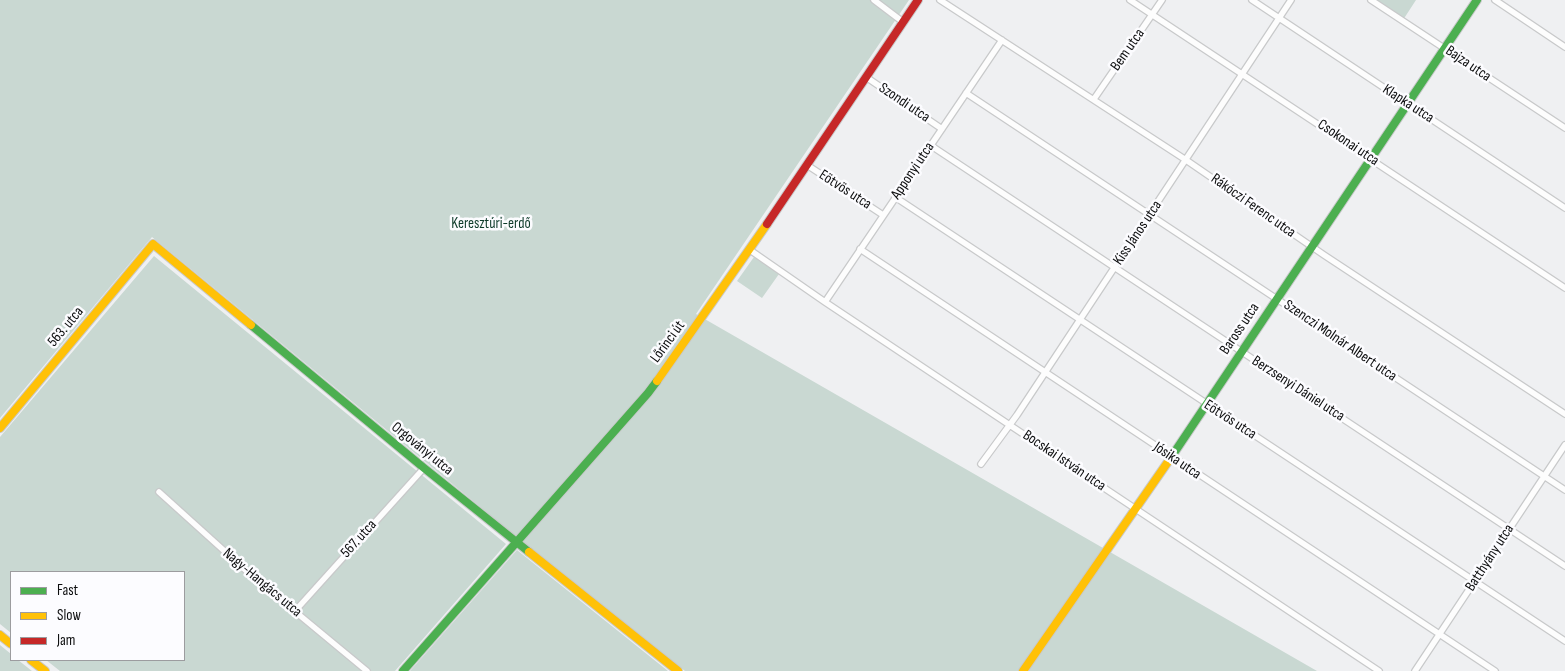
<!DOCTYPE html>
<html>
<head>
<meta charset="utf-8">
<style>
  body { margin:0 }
  #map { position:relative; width:1565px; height:671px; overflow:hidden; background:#eff0f2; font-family:"Sofia Sans Condensed",sans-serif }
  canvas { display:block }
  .legend { position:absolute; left:10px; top:571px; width:175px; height:90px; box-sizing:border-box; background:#fcfcff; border:1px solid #9c9c9f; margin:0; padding:6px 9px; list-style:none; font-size:15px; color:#0c0d0e }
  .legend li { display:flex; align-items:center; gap:10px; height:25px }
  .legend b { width:25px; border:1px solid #9c9c9f }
</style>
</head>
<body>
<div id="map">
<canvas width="1565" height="671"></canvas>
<ul class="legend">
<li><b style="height:6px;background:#4caf50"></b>Fast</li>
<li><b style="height:6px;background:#ffc107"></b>Slow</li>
<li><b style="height:6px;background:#c62828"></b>Jam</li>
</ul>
</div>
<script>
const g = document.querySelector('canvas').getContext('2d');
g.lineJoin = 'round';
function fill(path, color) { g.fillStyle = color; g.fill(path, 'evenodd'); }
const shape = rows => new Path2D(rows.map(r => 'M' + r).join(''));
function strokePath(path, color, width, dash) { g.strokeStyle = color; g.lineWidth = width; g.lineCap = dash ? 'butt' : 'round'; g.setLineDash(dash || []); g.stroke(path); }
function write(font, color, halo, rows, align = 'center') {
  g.font = font + ' "Sofia Sans Condensed",sans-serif'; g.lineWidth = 5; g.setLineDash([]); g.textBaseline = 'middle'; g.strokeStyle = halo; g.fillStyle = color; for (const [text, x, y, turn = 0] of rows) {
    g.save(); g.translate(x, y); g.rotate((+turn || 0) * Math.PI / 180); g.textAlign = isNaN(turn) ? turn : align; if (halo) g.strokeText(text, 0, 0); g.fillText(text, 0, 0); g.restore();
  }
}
const green = shape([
  [0,0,909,0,696,314,1317,671,685,671,529,547,152,237,0,418],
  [1371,0,1416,0,1403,20],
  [154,256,506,544,395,671,60,671,46,660,184,660,184,572,11,572,11,633,0,624,0,437],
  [754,257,779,274,762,298,737,281],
  [517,550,668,671,410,671],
  [0,645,11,654,11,660,18,660,32,671,0,671]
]);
const street = shape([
  [874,0,903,22],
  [940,0,1186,160,1324,255,1565,414],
  [1130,0,1565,288],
  [1252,0,1565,208],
  [1371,0,1565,128],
  [1495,0,1565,47],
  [866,77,942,129],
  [966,93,1565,490],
  [1094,99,1162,0],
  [930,145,1565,566],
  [807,165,883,215],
  [895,197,1565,641],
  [860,249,1495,671],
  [750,250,825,302,1379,671],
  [825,302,1002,40],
  [981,464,1017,415,1291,0],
  [159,492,251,575,367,671],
  [295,611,424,468],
  [1415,671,1565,445]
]);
const fast = shape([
  [251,325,424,468,529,552],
  [1172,456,1477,0],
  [403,671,648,393,657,381]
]);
const slow = shape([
  [657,381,767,224],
  [0,428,153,244,251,325],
  [529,552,678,671],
  [0,635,11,644],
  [31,660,45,671],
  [1023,671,1172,456]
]);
const jam = shape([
  [767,224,918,0]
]);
const streetNames = [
  ["Bem utca",1128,50,-55],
  ["Bajza utca",1468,64,34],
  ["Szondi utca",904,103,34],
  ["Klapka utca",1408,104,33],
  ["Csokonai utca",1348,143,34],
  ["Apponyi utca",913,171,-56],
  ["Eötvös utca",845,190,33],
  ["Rákóczi Ferenc utca",1253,206,35],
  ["Kiss János utca",1138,233,-56],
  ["563. utca",66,327,-50],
  ["Baross utca",1240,329,-56],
  ["Szenczi Molnár Albert utca",1340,341,34],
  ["Lőrinci út",668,342,-54],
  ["Berzsenyi Dániel utca",1298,389,33],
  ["Eötvös utca",1230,420,33],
  ["Orgoványi utca",422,449,39],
  ["Bocskai István utca",1064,461,34],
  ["Jósika utca",1177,461,34],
  ["567. utca",359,539,-48],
  ["Batthyány utca",1490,558,-57],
  ["Nagy-Hangács utca",262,583,40]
];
const parkNames = [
  ["Keresztúri-erdő",491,224]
];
fill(green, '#c9d8d2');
strokePath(street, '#c8c9ca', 8);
strokePath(fast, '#c8c9ca', 10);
strokePath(slow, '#c8c9ca', 10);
strokePath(jam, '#c8c9ca', 10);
strokePath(street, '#fdfdfd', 5.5);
strokePath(fast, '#4caf50', 8);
strokePath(slow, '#ffc107', 8);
strokePath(jam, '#c62828', 8);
write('15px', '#0c0d0e', '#fcfcff', streetNames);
write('15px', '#0e3b2a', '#fcfcff', parkNames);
</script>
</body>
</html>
